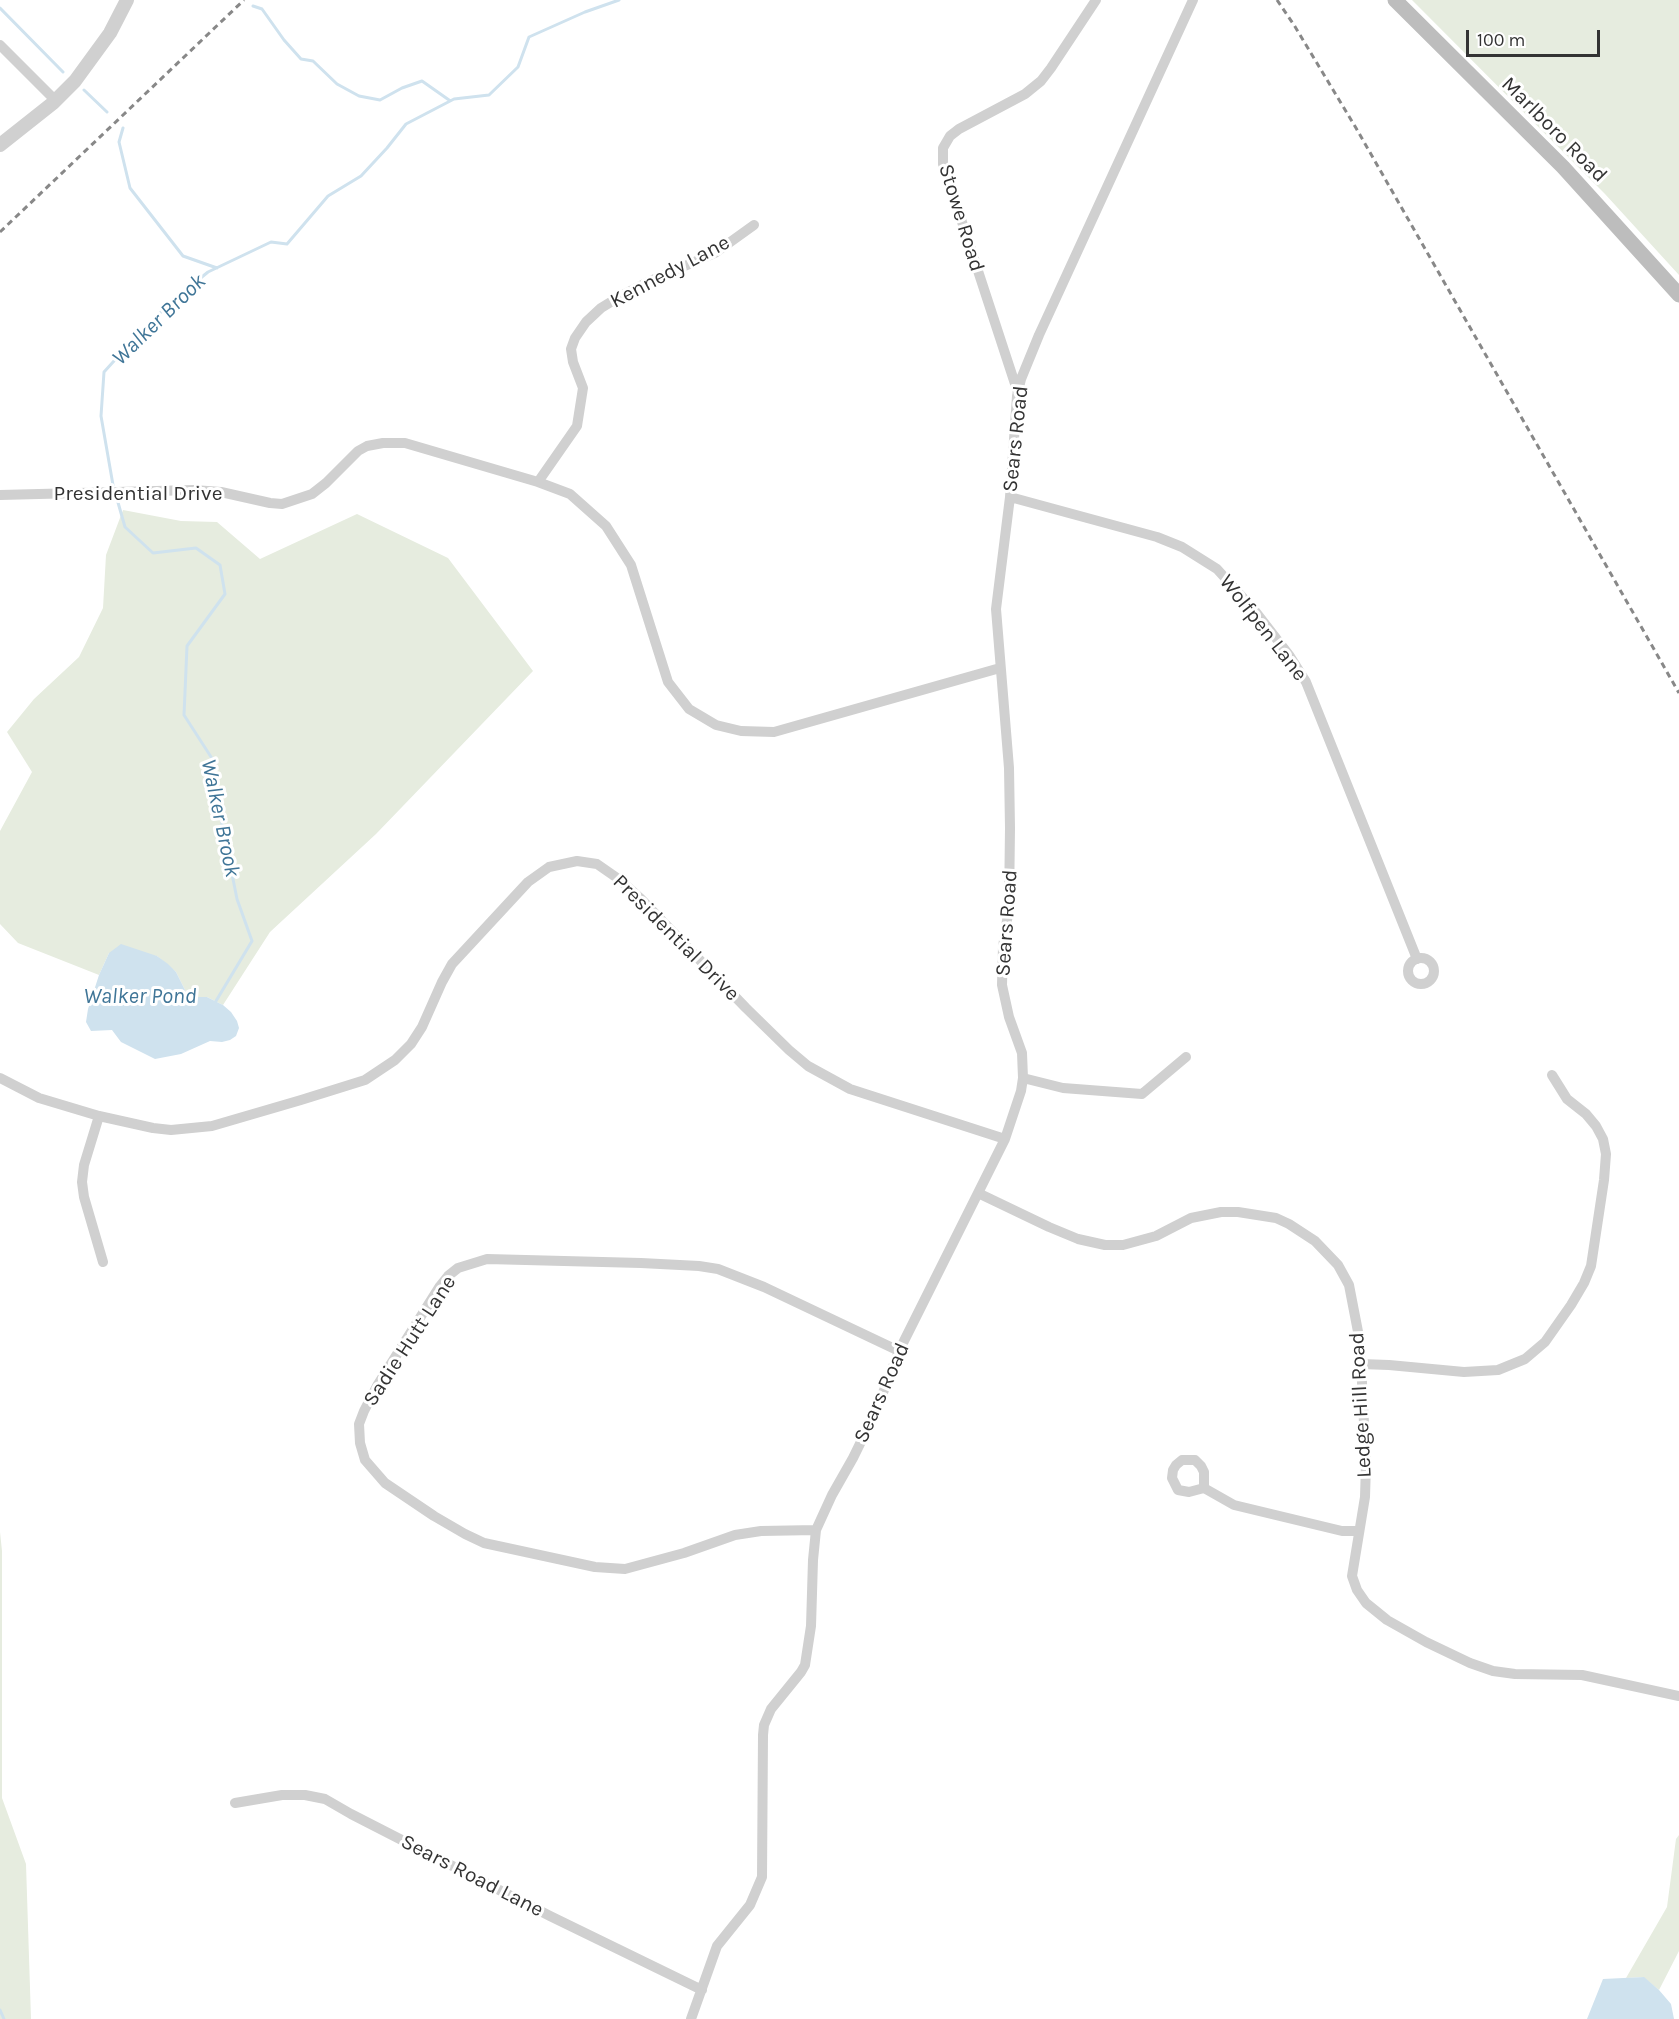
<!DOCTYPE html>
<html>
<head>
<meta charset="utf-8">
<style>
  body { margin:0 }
  #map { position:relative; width:1679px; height:2019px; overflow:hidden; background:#fff; font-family:Karla,sans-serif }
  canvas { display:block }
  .scale { position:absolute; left:1466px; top:30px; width:134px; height:27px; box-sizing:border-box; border:3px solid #333; border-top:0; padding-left:8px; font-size:18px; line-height:21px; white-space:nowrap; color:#333; -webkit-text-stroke:4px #fff; paint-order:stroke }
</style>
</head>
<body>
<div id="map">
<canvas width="1679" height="2019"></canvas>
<div class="scale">100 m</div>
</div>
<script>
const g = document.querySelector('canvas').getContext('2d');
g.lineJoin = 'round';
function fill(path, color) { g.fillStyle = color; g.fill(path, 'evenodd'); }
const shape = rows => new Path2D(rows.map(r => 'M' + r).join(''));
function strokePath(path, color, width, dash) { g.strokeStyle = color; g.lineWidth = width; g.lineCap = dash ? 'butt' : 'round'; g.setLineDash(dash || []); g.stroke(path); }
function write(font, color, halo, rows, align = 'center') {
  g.font = font + ' Karla,sans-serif'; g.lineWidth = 6; g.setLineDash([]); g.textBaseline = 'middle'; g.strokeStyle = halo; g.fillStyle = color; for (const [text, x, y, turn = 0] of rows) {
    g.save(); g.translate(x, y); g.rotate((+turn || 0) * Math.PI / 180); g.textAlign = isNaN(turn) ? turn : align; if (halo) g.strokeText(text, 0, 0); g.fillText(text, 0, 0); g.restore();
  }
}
const green = shape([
  [1412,0,1679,0,1679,275,1605,194],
  [123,510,181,521,217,522,260,559,357,514,448,558,533,671,376,834,270,932,223,1005,207,997,191,997,186,992,176,972,157,956,109,953,99,975,18,943,0,924,0,831,32,772,7,732,34,699,79,657,103,608,106,555],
  [0,1532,2,1551,2,1798,26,1864,31,2019,0,2019],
  [1679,1835,1679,1951,1659,1990,1643,1977,1626,1978,1667,1907,1676,1839]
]);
const water = shape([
  [121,944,157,956,168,964,176,972,186,992,190,997,207,997,223,1005,231,1012,237,1021,239,1028,236,1036,230,1040,222,1042,210,1041,181,1054,155,1059,121,1042,112,1030,91,1031,86,1022,88,1009,99,975,109,953],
  [1644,1977,1659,1990,1671,2004,1674,2019,1587,2019,1603,1979]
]);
const stream = shape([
  [253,6,262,9,284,40,301,59,313,61,337,84,359,96,380,100,402,88,422,81,449,100],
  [0,8,63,72],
  [84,90,107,112],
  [123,128,119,142,130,188,183,256,217,268],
  [113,485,101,416,104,372,133,340,170,303,208,272,271,242,287,244,328,196,361,176,387,148,406,124,454,99,489,95,518,67,529,37,585,12,619,0],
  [117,499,125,527,153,553,196,548,220,565,225,594,187,646,184,715,213,760,222,824,237,899,252,941,216,1001],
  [0,2010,4,2019]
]);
const minor = shape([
  [0,45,56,101],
  [1018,393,943,164,943,148,950,136,959,129,1025,94,1041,81,1051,68,1096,0],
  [538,482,577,426,583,388,573,362,571,349,575,338,586,322,601,308,619,297,650,281,715,253,754,225],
  [0,495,194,490,221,492,270,503,282,504,312,494,326,483,358,451,367,446,383,443,405,443,538,482,570,494,606,526,631,565,668,682,689,709,716,725,741,731,774,732,1000,668],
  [1010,497,1157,537,1182,547,1217,569,1255,611,1289,655,1306,682,1417,959],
  '1408 971a13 13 0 1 1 26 0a13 13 0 1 1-26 0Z',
  [0,1078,39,1098,99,1116,153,1128,171,1130,212,1126,301,1100,365,1080,395,1060,411,1044,422,1027,442,982,452,964,528,882,549,867,577,861,597,864,620,880,641,899,746,1008,789,1050,808,1066,850,1089,1005,1139],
  [1023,1078,1063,1088,1142,1094,1186,1057],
  [99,1116,84,1165,82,1182,84,1197,103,1262],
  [978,1193,1049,1227,1078,1239,1105,1245,1123,1245,1156,1236,1191,1218,1221,1212,1238,1212,1276,1218,1289,1224,1315,1241,1338,1265,1349,1285,1360,1342,1366,1464,1365,1497,1352,1576,1357,1590,1366,1603,1387,1620,1426,1642,1470,1663,1493,1671,1515,1674,1582,1675,1679,1696],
  [1361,1364,1389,1365,1464,1372,1498,1370,1525,1359,1545,1342,1571,1305,1584,1283,1591,1266,1604,1180,1606,1154,1603,1139,1596,1126,1586,1114,1567,1099,1552,1075],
  [1204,1488,1189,1492,1178,1490,1172,1478,1173,1470,1176,1465,1182,1460,1195,1460,1201,1466,1204,1472,1204,1488,1234,1505,1342,1531,1358,1531],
  [816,1530,761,1531,735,1535,684,1553,625,1569,595,1567,484,1543,465,1534,434,1516,385,1483,365,1460,360,1443,359,1424,364,1411,377,1386,440,1286,448,1276,458,1268,487,1259,641,1263,699,1266,718,1269,764,1287,899,1351],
  [235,1803,282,1795,305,1795,325,1799,351,1814,550,1916,702,1990],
  [691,2019,717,1946,750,1905,762,1877,763,1735,764,1725,771,1709,801,1672,805,1665,811,1626,813,1560,816,1530,832,1495,853,1458,876,1411,899,1351,1005,1139,1021,1091,1023,1078,1022,1053,1009,1017,1002,985,1003,947,1009,907,1010,828,1009,768,996,609,1010,497,1017,396,1021,379,1039,335,1193,0]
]);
const tertiary = shape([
  [0,145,53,103,75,81,110,33,127,0]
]);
const secondary = shape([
  [1395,0,1563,167,1679,295]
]);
const rail = shape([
  [1277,0,1294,25,1356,128,1679,693],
  [0,232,244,0]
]);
const streetNames = [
  ["Marlboro Road",1554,130,45],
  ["Stowe Road",961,218,73],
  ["Kennedy Lane",670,272,-28],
  ["Sears Road",1016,439,-84],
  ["Presidential Drive",138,494],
  ["Wolfpen Lane",1263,628,52],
  ["Sears Road",1007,923,-86],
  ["Presidential Drive",676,938,45],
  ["Sadie Hutt Lane",410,1341,-57],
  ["Sears Road",882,1393,-66],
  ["Ledge Hill Road",1361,1405,-93],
  ["Sears Road Lane",472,1876,27]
];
const waterNames = [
  ["Walker Brook",159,320,-44],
  ["Walker Brook",220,818,78],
  ["Walker Pond",140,997]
];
fill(green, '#e6ecdf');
fill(water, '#cfe2ee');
strokePath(stream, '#cfe2ee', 3);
strokePath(minor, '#d0d0d0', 10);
strokePath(tertiary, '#d0d0d0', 14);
strokePath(secondary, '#bdbdbd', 15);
strokePath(rail, '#888', 3, [6, 4.5]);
write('21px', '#333', '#fff', streetNames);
write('italic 22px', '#3f7597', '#fff', waterNames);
</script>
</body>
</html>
